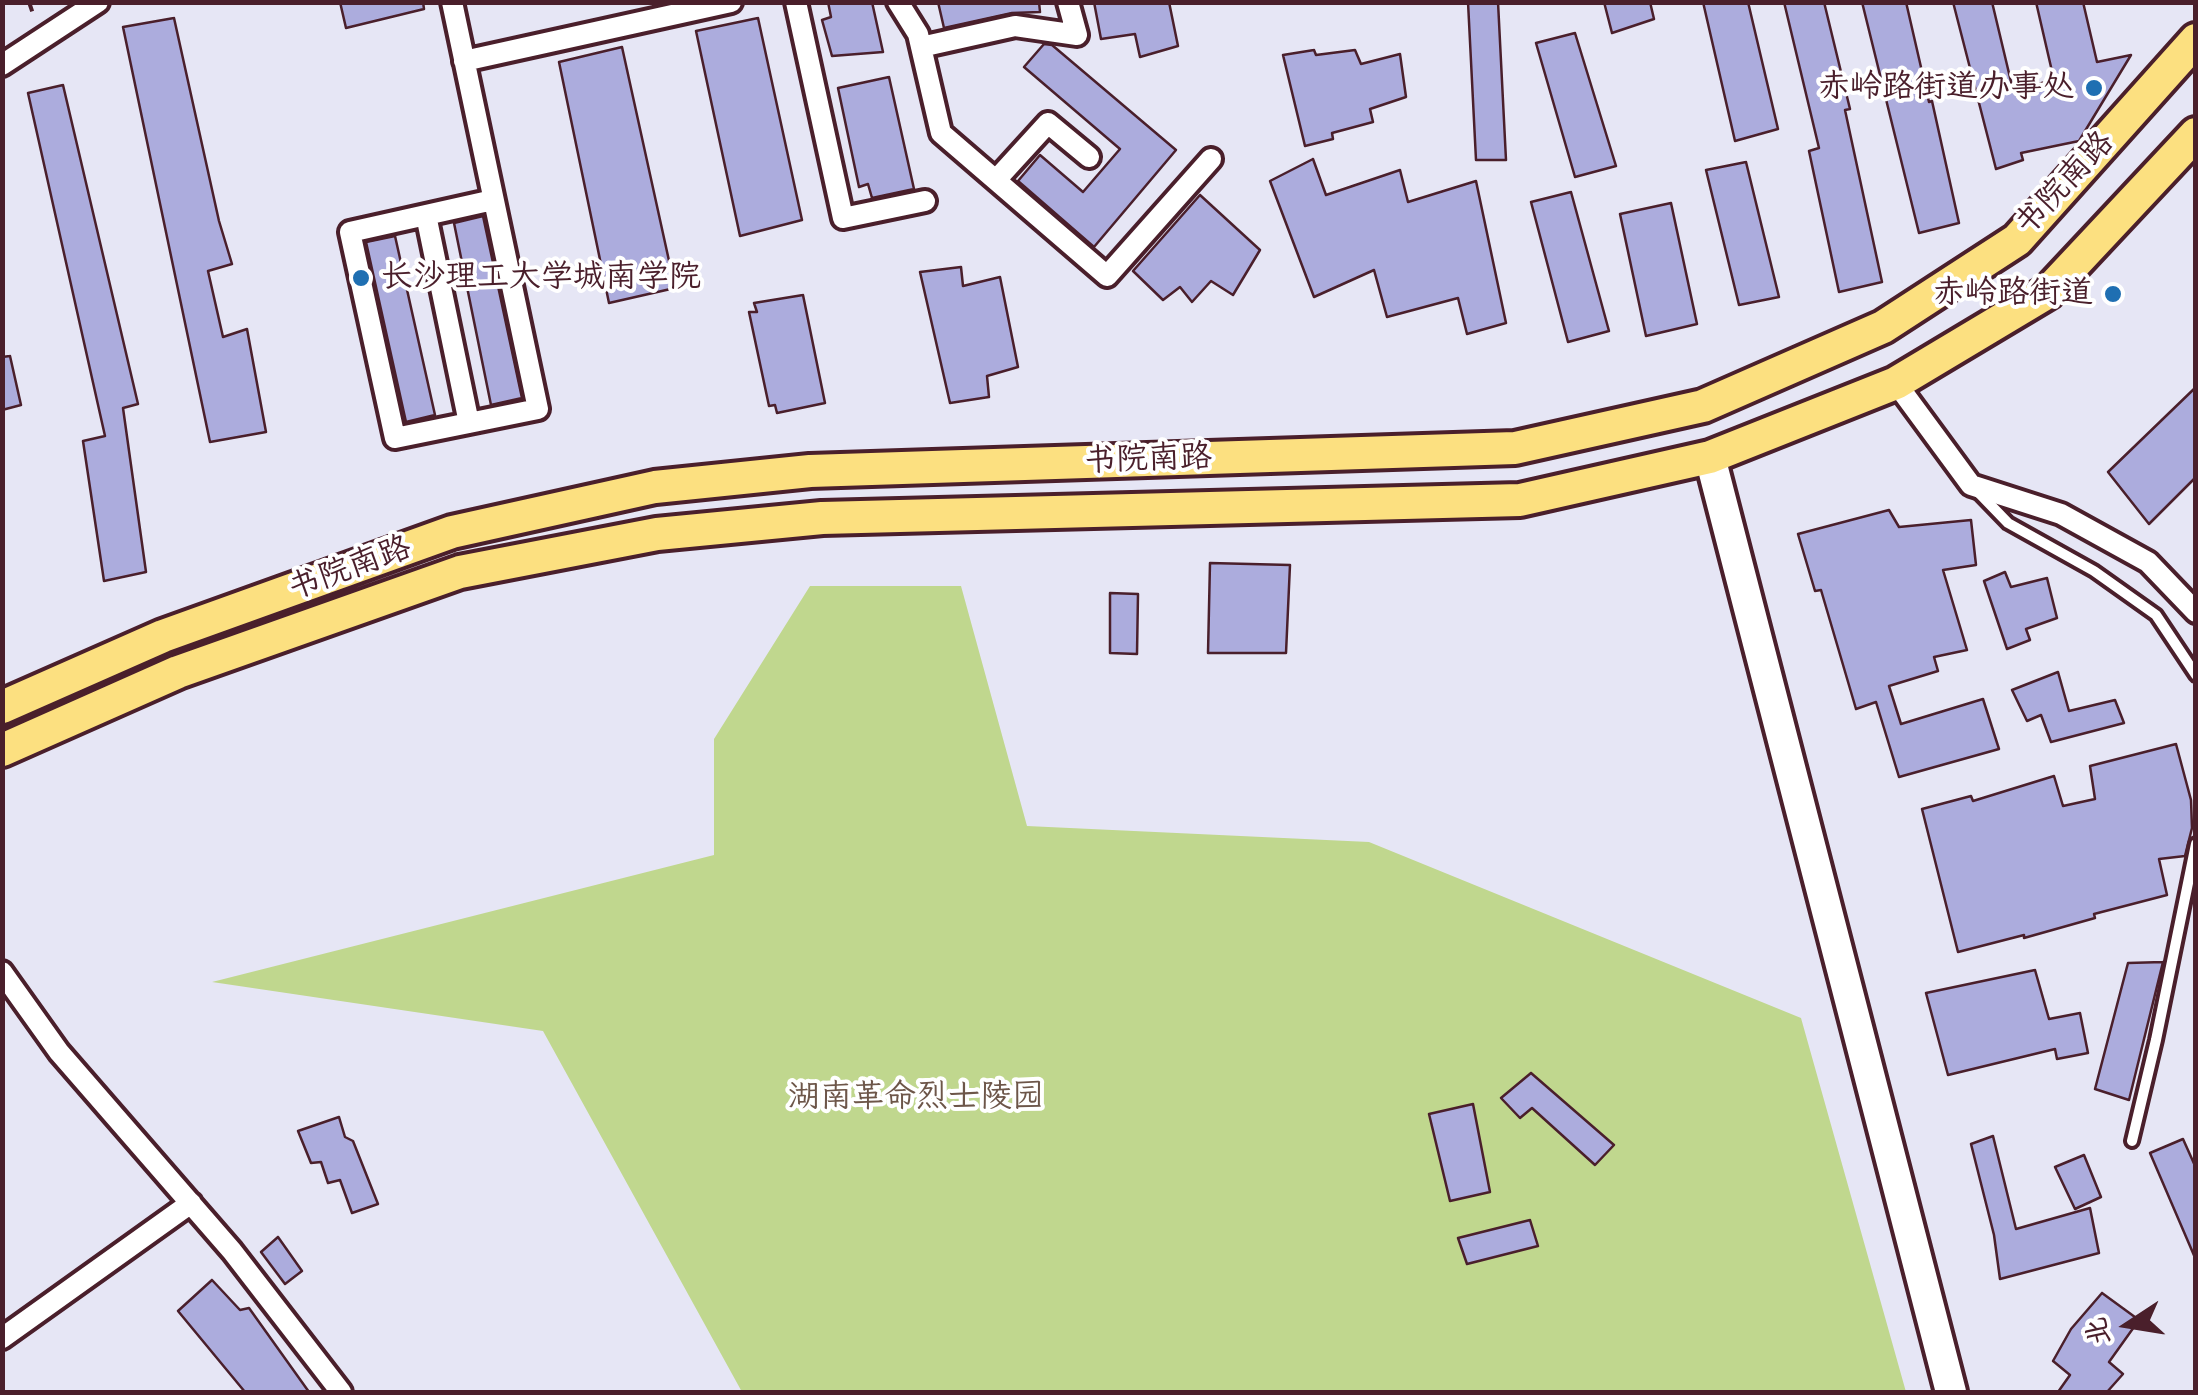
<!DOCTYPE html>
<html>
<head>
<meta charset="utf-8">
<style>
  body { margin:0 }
  #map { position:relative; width:2198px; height:1395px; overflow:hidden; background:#e6e6f5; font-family:Pangolin,"LXGW WenKai TC",sans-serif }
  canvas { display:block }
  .frame { position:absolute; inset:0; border:5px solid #4a1f2b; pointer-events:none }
  .north { position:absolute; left:2078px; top:1275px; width:100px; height:100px; -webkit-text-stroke:8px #fff; paint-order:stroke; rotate:258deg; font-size:28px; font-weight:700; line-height:40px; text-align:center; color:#4a1f2b }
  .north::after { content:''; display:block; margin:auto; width:35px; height:45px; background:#4a1f2b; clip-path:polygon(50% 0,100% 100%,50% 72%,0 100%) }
</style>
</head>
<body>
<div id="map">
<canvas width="2198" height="1395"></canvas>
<div class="frame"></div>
<div class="north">北</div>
</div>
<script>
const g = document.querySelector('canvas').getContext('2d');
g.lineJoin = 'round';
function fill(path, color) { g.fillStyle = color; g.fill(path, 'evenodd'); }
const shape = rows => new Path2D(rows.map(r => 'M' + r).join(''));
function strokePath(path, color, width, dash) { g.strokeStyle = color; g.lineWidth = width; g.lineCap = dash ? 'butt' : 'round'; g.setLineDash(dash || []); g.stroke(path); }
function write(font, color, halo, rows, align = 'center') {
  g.font = font + ' Pangolin,"LXGW WenKai TC",sans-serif'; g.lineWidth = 8; g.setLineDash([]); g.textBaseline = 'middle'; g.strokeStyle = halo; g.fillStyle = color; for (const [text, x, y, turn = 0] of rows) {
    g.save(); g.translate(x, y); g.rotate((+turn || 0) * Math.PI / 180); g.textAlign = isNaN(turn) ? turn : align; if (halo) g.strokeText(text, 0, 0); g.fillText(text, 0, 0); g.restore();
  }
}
const green = shape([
  [810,586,961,586,1027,826,1369,842,1801,1018,1906,1392,742,1392,543,1031,212,982,714,855,714,739]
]);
const building = shape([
  [340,2,423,2,424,9,346,28,340,2],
  [828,2,872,2,883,52,832,56,822,20,831,17,828,2],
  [938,2,1039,2,1040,12,1012,13,944,28,938,2],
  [1094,2,1169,2,1178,46,1140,57,1135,34,1101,39,1094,2],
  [1468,2,1498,2,1506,160,1476,160,1468,2],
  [1604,2,1650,2,1654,19,1612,33,1604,2],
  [1703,2,1748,2,1778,129,1735,141,1703,2],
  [1784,2,1824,2,1850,109,1845,110,1882,282,1839,292,1809,151,1819,148,1784,2],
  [1862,2,1906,2,1929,102,1932,101,1959,223,1919,233,1862,2],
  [1953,2,1992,2,2013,90,2054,80,2036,2,2083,2,2097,62,2131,55,2079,141,2021,153,2023,160,1996,169,1953,2],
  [174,18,219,221,232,264,208,271,223,337,247,329,266,432,210,442,123,27,174,18],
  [758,18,802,220,740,236,696,31,758,18],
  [1575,33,1616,166,1575,177,1536,43,1575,33],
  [1044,44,1052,45,1176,150,1094,247,1018,181,1040,155,1083,192,1120,149,1024,67,1044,44],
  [622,47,675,288,609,303,559,62,622,47],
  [1314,50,1316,55,1355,50,1361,64,1400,54,1406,97,1370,109,1373,122,1332,133,1333,139,1305,146,1283,55,1314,50],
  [889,77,914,189,872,198,868,184,859,187,838,88,889,77],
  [63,85,138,404,123,408,146,572,104,581,83,441,105,436,28,93,63,85],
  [1313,159,1326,195,1400,170,1408,202,1476,181,1506,323,1467,334,1458,298,1387,317,1374,270,1314,297,1270,181,1313,159],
  [1746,162,1779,297,1739,305,1706,170,1746,162],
  [1571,192,1609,331,1568,342,1531,202,1571,192],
  [1200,195,1260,250,1233,295,1211,281,1192,302,1180,287,1163,300,1133,271,1200,195],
  [1671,203,1697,324,1646,336,1620,214,1671,203],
  [483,216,522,398,491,405,454,223,483,216],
  [395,236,435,415,406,422,366,242,395,236],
  [961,267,963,286,1000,277,1018,367,987,376,989,397,950,403,920,272,961,267],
  [803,295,825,403,777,413,775,405,769,406,749,312,757,312,754,303,803,295],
  [10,356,21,405,2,410,2,357,10,356],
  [2196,387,2196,477,2149,524,2108,472,2196,387],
  [1889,510,1899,527,1971,520,1976,565,1943,570,1967,650,1934,657,1938,671,1889,686,1901,724,1983,699,1999,749,1899,777,1876,702,1856,709,1821,590,1815,591,1798,534,1889,510],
  [1210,563,1290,565,1286,653,1208,653,1210,563],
  [2005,572,2011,587,2047,578,2057,618,2026,629,2030,640,2007,649,1984,581,2005,572],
  [1110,593,1138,594,1137,654,1110,653,1110,593],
  [2058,672,2069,711,2115,700,2124,723,2051,742,2041,715,2027,721,2012,690,2058,672],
  [2176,744,2191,800,2192,828,2185,856,2159,859,2167,895,2094,914,2095,918,2024,938,2024,935,1958,952,1922,809,1971,796,1973,801,2054,776,2063,806,2095,799,2090,766,2176,744],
  [2163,962,2129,1100,2095,1089,2128,963,2163,962],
  [2035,970,2049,1019,2080,1013,2088,1053,2057,1059,2055,1049,1948,1075,1926,993,2035,970],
  [1531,1073,1614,1145,1595,1165,1532,1108,1520,1118,1501,1098,1531,1073],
  [1473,1104,1490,1192,1450,1201,1429,1114,1473,1104],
  [339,1117,345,1137,353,1141,378,1204,352,1213,340,1180,328,1183,321,1162,311,1163,298,1131,339,1117],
  [1993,1136,2016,1229,2090,1208,2099,1253,2000,1279,1994,1235,1971,1144,1993,1136],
  [2183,1139,2196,1168,2196,1260,2150,1153,2183,1139],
  [2084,1155,2101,1197,2075,1209,2055,1167,2084,1155],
  [1530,1220,1538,1246,1467,1264,1458,1238,1530,1220],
  [278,1237,302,1271,285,1284,261,1252,278,1237],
  [212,1280,240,1310,249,1308,309,1392,245,1392,178,1311,212,1280],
  [2102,1293,2139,1320,2109,1362,2123,1374,2107,1392,2058,1392,2070,1375,2053,1361,2071,1329,2102,1293]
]);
const path = shape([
  [29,2,34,17]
]);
const lane = shape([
  [1979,493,2008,523,2094,571,2156,615,2196,675],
  [2132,1141,2156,1040,2196,844]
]);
const street = shape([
  [452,2,538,409,395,438,350,232,493,200],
  [796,2,843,218,925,201],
  [898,2,918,34,941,133,1107,276,1211,159],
  [921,47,1015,26,1077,35,1068,2],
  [464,61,731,2],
  [2,65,98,2],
  [996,180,1048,123,1089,157],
  [426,215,469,423],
  [1896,383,1971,485,2061,514,2148,562,2196,612],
  [2,972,59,1052,232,1251,341,1392],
  [2,1338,191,1203]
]);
const secondary = shape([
  [1710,457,1951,1392]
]);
const primary = shape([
  [2,707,163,636,452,532,655,487,810,471,1515,448,1703,406,1883,327,2017,240,2196,40],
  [2,750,178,672,460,572,657,534,822,518,1520,500,1710,457,1896,383,2048,292,2196,134]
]);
const markers = [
  [2094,88,10,"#1f6fb2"],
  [361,278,10,"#1f6fb2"],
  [2113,294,10,"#1f6fb2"]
];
const poiNames = [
  ["赤岭路街道办事处",2074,88],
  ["长沙理工大学城南学院",381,278,"left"],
  ["赤岭路街道",2093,294]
];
const streetNames = [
  ["书院南路",2065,184,-47],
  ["书院南路",1148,460,-2],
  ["书院南路",350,569,-20]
];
const parkNames = [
  ["湖南革命烈士陵园",916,1098]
];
fill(green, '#c0d78e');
fill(building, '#acacdd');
strokePath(building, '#4a1f2b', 2.5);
strokePath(lane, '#4a1f2b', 18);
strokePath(street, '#4a1f2b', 28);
strokePath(secondary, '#4a1f2b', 38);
strokePath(primary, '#4a1f2b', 40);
strokePath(path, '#4a1f2b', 4, [10, 8]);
strokePath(lane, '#fff', 10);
strokePath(street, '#fff', 20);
strokePath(secondary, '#fff', 30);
strokePath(primary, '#fce080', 32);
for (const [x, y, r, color] of markers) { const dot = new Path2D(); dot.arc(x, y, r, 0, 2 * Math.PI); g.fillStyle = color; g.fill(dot); strokePath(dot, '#fff', 4); }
write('32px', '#4a1f2b', '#fff', poiNames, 'right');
write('32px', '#4a1f2b', '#fff', streetNames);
write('32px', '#6d5649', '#fff', parkNames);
</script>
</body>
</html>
